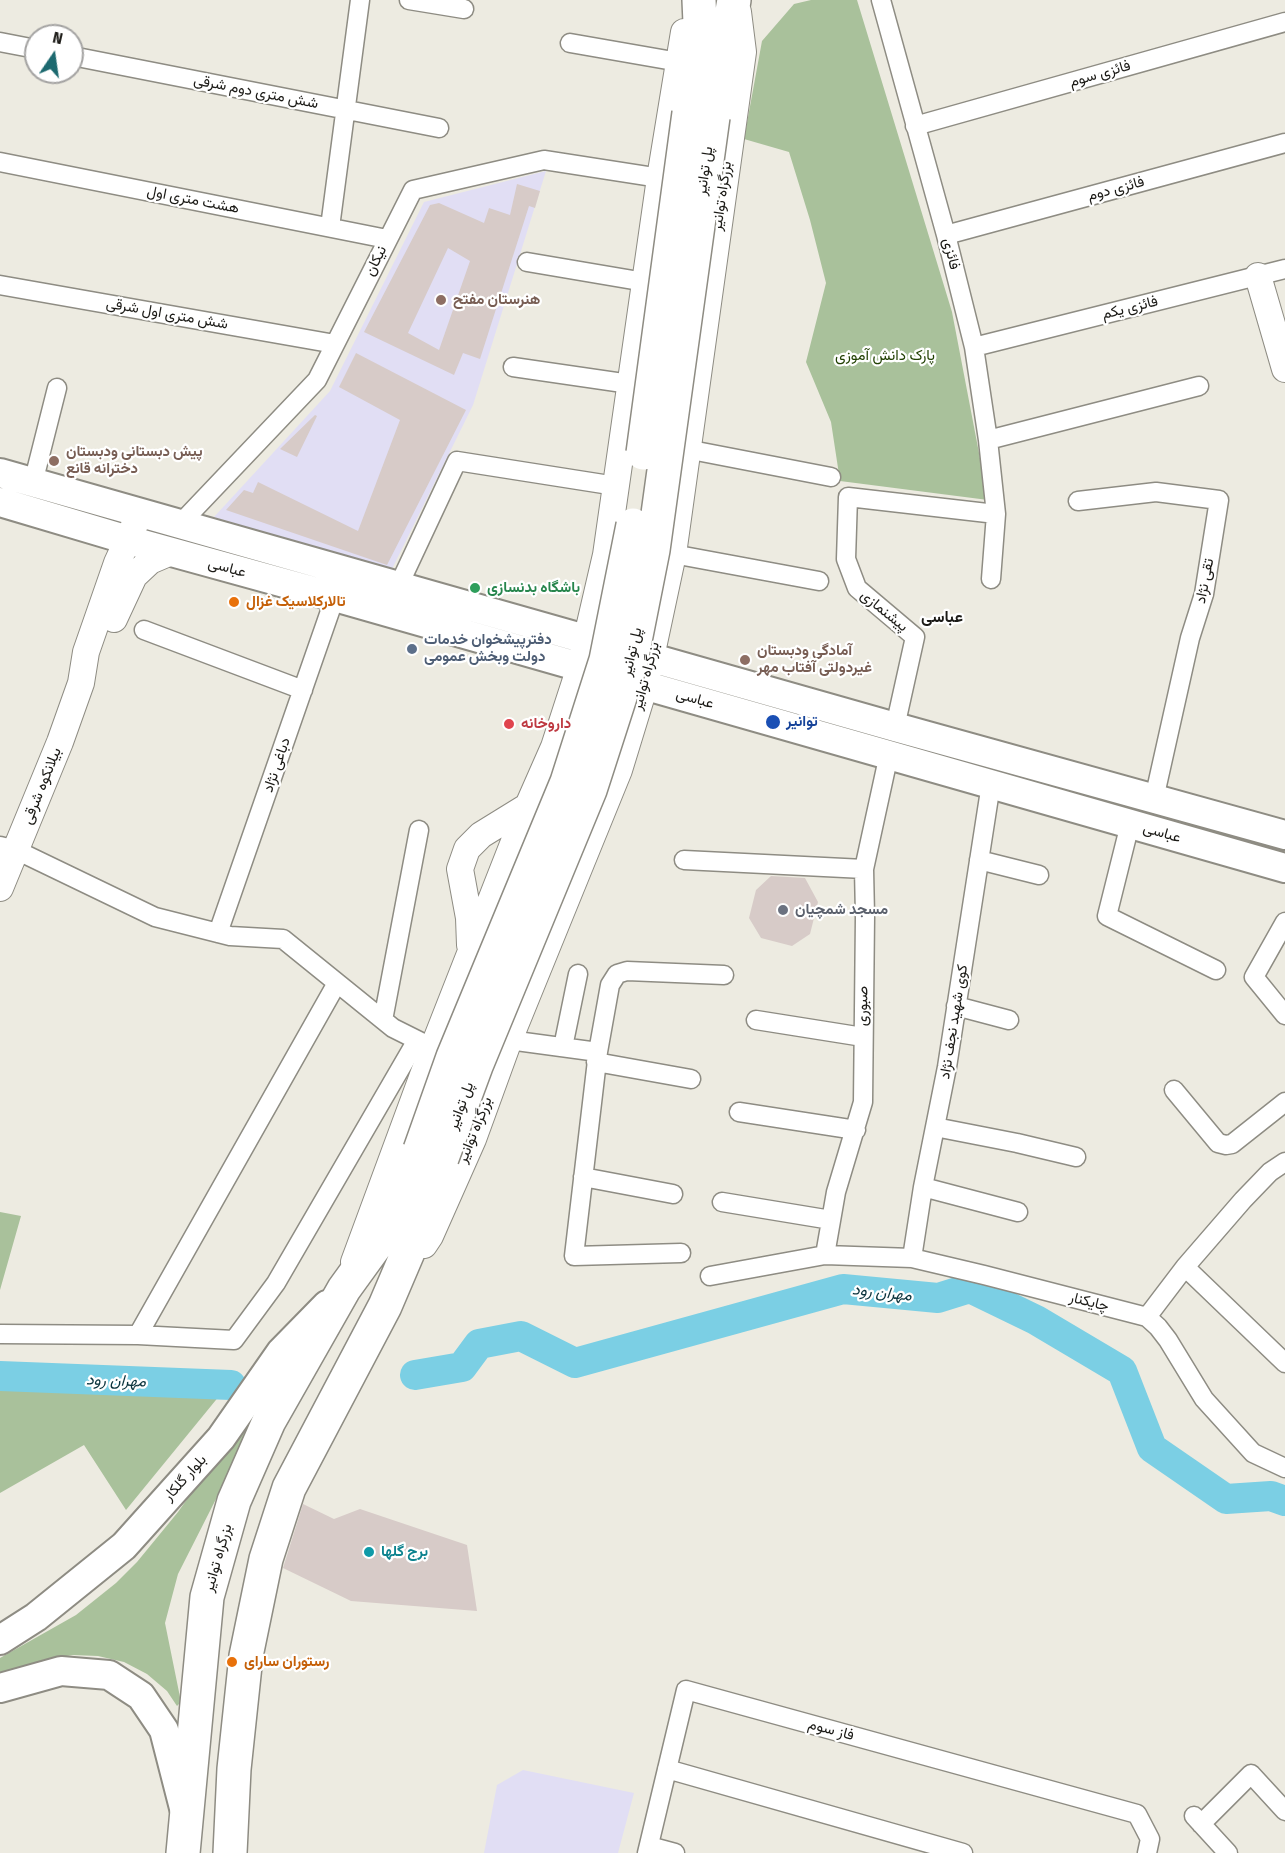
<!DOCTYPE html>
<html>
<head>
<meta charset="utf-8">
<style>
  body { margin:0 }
  #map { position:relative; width:1285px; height:1853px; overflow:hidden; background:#edebe1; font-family:"Fira Sans Condensed",sans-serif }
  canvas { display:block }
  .north { position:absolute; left:24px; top:24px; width:60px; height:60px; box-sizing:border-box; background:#fff; border:2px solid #a4a3a2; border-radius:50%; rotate:13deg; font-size:16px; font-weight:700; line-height:24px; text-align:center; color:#1b1a16 }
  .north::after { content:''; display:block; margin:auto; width:21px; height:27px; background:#1c696f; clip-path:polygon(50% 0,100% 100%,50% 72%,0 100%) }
</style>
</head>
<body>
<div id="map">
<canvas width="1285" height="1853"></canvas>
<div class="north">N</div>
</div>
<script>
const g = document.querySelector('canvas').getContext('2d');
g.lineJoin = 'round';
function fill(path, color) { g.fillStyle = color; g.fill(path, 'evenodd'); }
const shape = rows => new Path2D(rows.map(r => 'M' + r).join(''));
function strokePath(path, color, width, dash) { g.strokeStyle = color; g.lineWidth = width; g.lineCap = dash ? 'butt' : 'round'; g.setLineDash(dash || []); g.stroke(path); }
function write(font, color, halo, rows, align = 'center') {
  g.font = font + ' "Fira Sans Condensed",Vazirmatn,sans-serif'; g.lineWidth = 4.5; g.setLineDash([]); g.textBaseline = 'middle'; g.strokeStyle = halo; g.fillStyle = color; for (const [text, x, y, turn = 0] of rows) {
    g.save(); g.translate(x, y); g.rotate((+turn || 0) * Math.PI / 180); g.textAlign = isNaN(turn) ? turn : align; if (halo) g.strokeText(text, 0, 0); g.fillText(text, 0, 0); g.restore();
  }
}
const education = shape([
  [546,171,473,405,391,571,214,517,330,391,424,202],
  [523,1770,634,1793,618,1853,484,1853,497,1785]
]);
const green = shape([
  [811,0,857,0,952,312,988,500,840,481,831,422,806,362,826,283,810,220,789,152,744,139,762,41,794,4],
  [0,1212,21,1216,0,1290],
  [289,1355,178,1574,165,1623,181,1702,177,1706,167,1691,147,1674,124,1662,98,1656,73,1655,43,1660,0,1675,0,1658,76,1615,116,1583,137,1562,178,1512],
  [0,1387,220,1395,126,1510,84,1445,0,1493]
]);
const river = shape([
  [415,1375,462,1367,479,1344,521,1336,575,1363,843,1289,938,1298,970,1288,1036,1320,1122,1371,1152,1448,1226,1499,1271,1496,1285,1501],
  [0,1376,231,1385]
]);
const building = shape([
  [517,184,540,191,535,208,529,206,480,359,463,353,454,375,364,332,430,205,439,203,484,223,489,208,510,215],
  [448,248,470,261,439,350,408,333],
  [356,353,466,410,387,565,226,510,244,490,253,493,258,482,358,531,400,420,339,387],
  [315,415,317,416,297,457,280,449],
  [771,876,805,878,818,902,810,934,792,946,761,938,749,918,756,890],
  [303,1504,334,1519,360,1509,467,1545,477,1611,351,1601,283,1568]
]);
const street = shape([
  [409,0,464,9],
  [881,0,946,235,974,347,988,440,996,514,991,579],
  [0,42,36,49],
  [570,43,679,62],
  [72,56,439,128],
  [915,126,1285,22],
  [0,162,387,239],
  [330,227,360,0],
  [946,235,1285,143],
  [527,262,645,282],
  [0,285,335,344],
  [974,347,1285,269],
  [513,367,630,384],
  [988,440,1199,386],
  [686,449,831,477],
  [33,483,57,388],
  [1078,501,1156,492,1219,500,1204,594,1190,638,1154,799],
  [180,524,317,380,413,190,544,160,660,178],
  [673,554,819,581],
  [398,587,457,461,616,486],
  [144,630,303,690],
  [895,727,915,637,857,588,846,559,848,497,996,514],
  [1130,824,1107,916,1216,970],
  [0,846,16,850,155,917,230,936,283,939,393,1028,427,1045],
  [684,860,864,869],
  [979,860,1039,875],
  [1285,922,1254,977,1285,1015],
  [218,933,335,597],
  [337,983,138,1335,234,1340,276,1283,417,1040],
  [956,1006,1009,1020],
  [383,1020,419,830],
  [756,1020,863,1037],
  [509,1040,598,1052],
  [563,1047,578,974],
  [596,1062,691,1079],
  [1174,1090,1218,1143,1226,1145,1232,1144,1285,1102],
  [739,1112,856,1130],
  [935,1127,1017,1143,1076,1157],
  [583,1177,673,1194],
  [923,1187,1018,1212],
  [722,1202,831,1220],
  [681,1253,574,1256,598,1052,610,985,617,974,627,971,724,975],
  [825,1255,836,1192,863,1102,865,916,864,869,889,754],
  [912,1258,923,1187,947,1067,991,784],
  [1185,1267,1285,1363],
  [710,1276,825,1255,912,1258,984,1275,1147,1317,1158,1327,1168,1340,1204,1399,1253,1453,1285,1468],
  [1147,1317,1185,1267,1243,1200,1270,1172,1285,1162],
  [0,1334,138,1335],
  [667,1769,963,1853],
  [1194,1816,1228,1853],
  [1201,1824,1251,1774,1285,1811],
  [649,1846,675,1853],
  [647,1853,686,1690,1137,1814,1150,1839,1147,1853]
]);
const secondary = shape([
  [1258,276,1285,369],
  [114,619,134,576,150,561,171,552],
  [0,888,60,742,81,683,86,652,117,563,140,513],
  [470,945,469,918,460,869,467,849,481,835,528,806],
  [424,1245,430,1236,473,1139,509,1040,619,770,645,685,673,554,743,52,738,12],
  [354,1262,433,1048,528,806,554,747,580,667,606,555,660,178,684,32]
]);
const primary = shape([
  [0,473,895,727,1285,835],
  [0,502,128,540,335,597,1285,868],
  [0,1640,36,1617,124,1546,221,1438,281,1352,327,1305],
  [0,1688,61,1671,109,1675,141,1696,164,1730,184,1808]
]);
const highway = shape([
  [689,113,700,23,699,0],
  [713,117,734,0],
  [183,1853,207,1597,234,1501,269,1421,344,1289,378,1242,420,1150],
  [230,1853,234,1769,246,1656,266,1559,289,1488,385,1306,414,1238,442,1158]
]);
const highwayBridge = shape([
  [643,453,689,113],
  [420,1150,453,1057,567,782,606,660,633,525],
  [442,1158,476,1066,590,790,630,666,653,550,713,117]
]);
const markers = [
  [441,300,6,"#8d6e63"],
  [54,461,6,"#8d6e63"],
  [475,588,6,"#2e9e5b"],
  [234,602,6,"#e8710a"],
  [412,649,6,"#5c6f8a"],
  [745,660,6,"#8d6e63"],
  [773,722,8,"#1a4fb4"],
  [509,724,6,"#e0444e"],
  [783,910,6,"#6b7280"],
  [369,1552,6,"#0f9aa8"],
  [232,1662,6,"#e8710a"]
];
const streetNames = [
  ["فائزی سوم",1100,74,-16],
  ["شش متری دوم شرقی",256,92,11],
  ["پل توانیر",705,171,-82],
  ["فائزی دوم",1116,189,-15],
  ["بزرگراه توانیر",722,196,-82],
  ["هشت متری اول",193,200,11],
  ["فائزی",951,254,76],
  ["نیکان",376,261,-64],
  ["فائزی یکم",1130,308,-14],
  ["شش متری اول شرقی",167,314,10],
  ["عباسى",227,568,15],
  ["تقی نژاد",1205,581,-79],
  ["پیشنمازی",884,611,39],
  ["پل توانیر",632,652,-77],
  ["بزرگراه توانیر",646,676,-75],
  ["عباسى",695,699,16],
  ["دباغی نژاد",277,765,-71],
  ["بیلانکوه شرقی",42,786,-68],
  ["عباسى",1162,833,16],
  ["صبوری",863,1006,-89],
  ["کوی شهید نجف نژاد",954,1022,-81],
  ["پل توانیر",461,1106,-70],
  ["بزرگراه توانیر",475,1130,-68],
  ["چایکنار",1089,1302,14],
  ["بلوار گلکار",185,1478,-48],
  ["بزرگراه توانیر",218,1558,-74],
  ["فاز سوم",831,1730,15]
];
const educationNames = [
  ["هنرستان مفتح",453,300],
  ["پیش دبستانی ودبستان",66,452],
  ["دخترانه قانع",66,469],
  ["آمادگی ودبستان",757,651],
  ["غیردولتی آفتاب مهر",757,668]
];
const parkNames = [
  ["پارک دانش آموزی",885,356]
];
const leisureNames = [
  ["باشگاه بدنسازی",487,588]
];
const foodNames = [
  ["تالارکلاسیک غزال",246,602],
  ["رستوران ساراى",244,1662]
];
const serviceNames = [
  ["دفترپیشخوان خدمات",424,640],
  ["دولت وبخش عمومی",424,657]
];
const transitNames = [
  ["توانیر",786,722]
];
const healthNames = [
  ["داروخانه",521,724]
];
const worshipNames = [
  ["مسجد شمچیان",795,910]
];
const cultureNames = [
  ["برج گلها",381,1552]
];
const neighbourhoodNames = [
  ["عباسی",942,618]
];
const waterNames = [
  ["مهران رود",882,1293,6],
  ["مهران رود",116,1381,2]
];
fill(education, '#e1def4');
fill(green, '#a9c19b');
strokePath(river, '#7bcfe4', 30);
fill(building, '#d7cbc8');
strokePath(street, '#8e8c83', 21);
strokePath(secondary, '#8e8c83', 28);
strokePath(primary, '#8e8c83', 32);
strokePath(highway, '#8e8c83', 36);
strokePath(street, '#fff', 18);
strokePath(secondary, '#fff', 26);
strokePath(primary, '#fff', 28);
strokePath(highway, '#fff', 33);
strokePath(highwayBridge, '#8e8c83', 36, []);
strokePath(highwayBridge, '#fff', 33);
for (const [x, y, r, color] of markers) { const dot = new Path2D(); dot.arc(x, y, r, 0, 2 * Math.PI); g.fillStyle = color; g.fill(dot); strokePath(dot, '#fff', 2); }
write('15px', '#1b1a16', '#fff', streetNames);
write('bold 15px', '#785e54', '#fff', educationNames, 'left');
write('15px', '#214002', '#fff', parkNames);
write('bold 15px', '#27864d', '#fff', leisureNames, 'left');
write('bold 15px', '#c56008', '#fff', foodNames, 'left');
write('bold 15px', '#4e5e75', '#fff', serviceNames, 'left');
write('bold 15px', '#164399', '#fff', transitNames, 'left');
write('bold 15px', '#be3a42', '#fff', healthNames, 'left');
write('bold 15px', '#5b616d', '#fff', worshipNames, 'left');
write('bold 15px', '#0d838f', '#fff', cultureNames, 'left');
write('bold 16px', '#1b1a16', '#fff', neighbourhoodNames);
write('italic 16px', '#0a333c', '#fff', waterNames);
</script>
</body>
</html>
